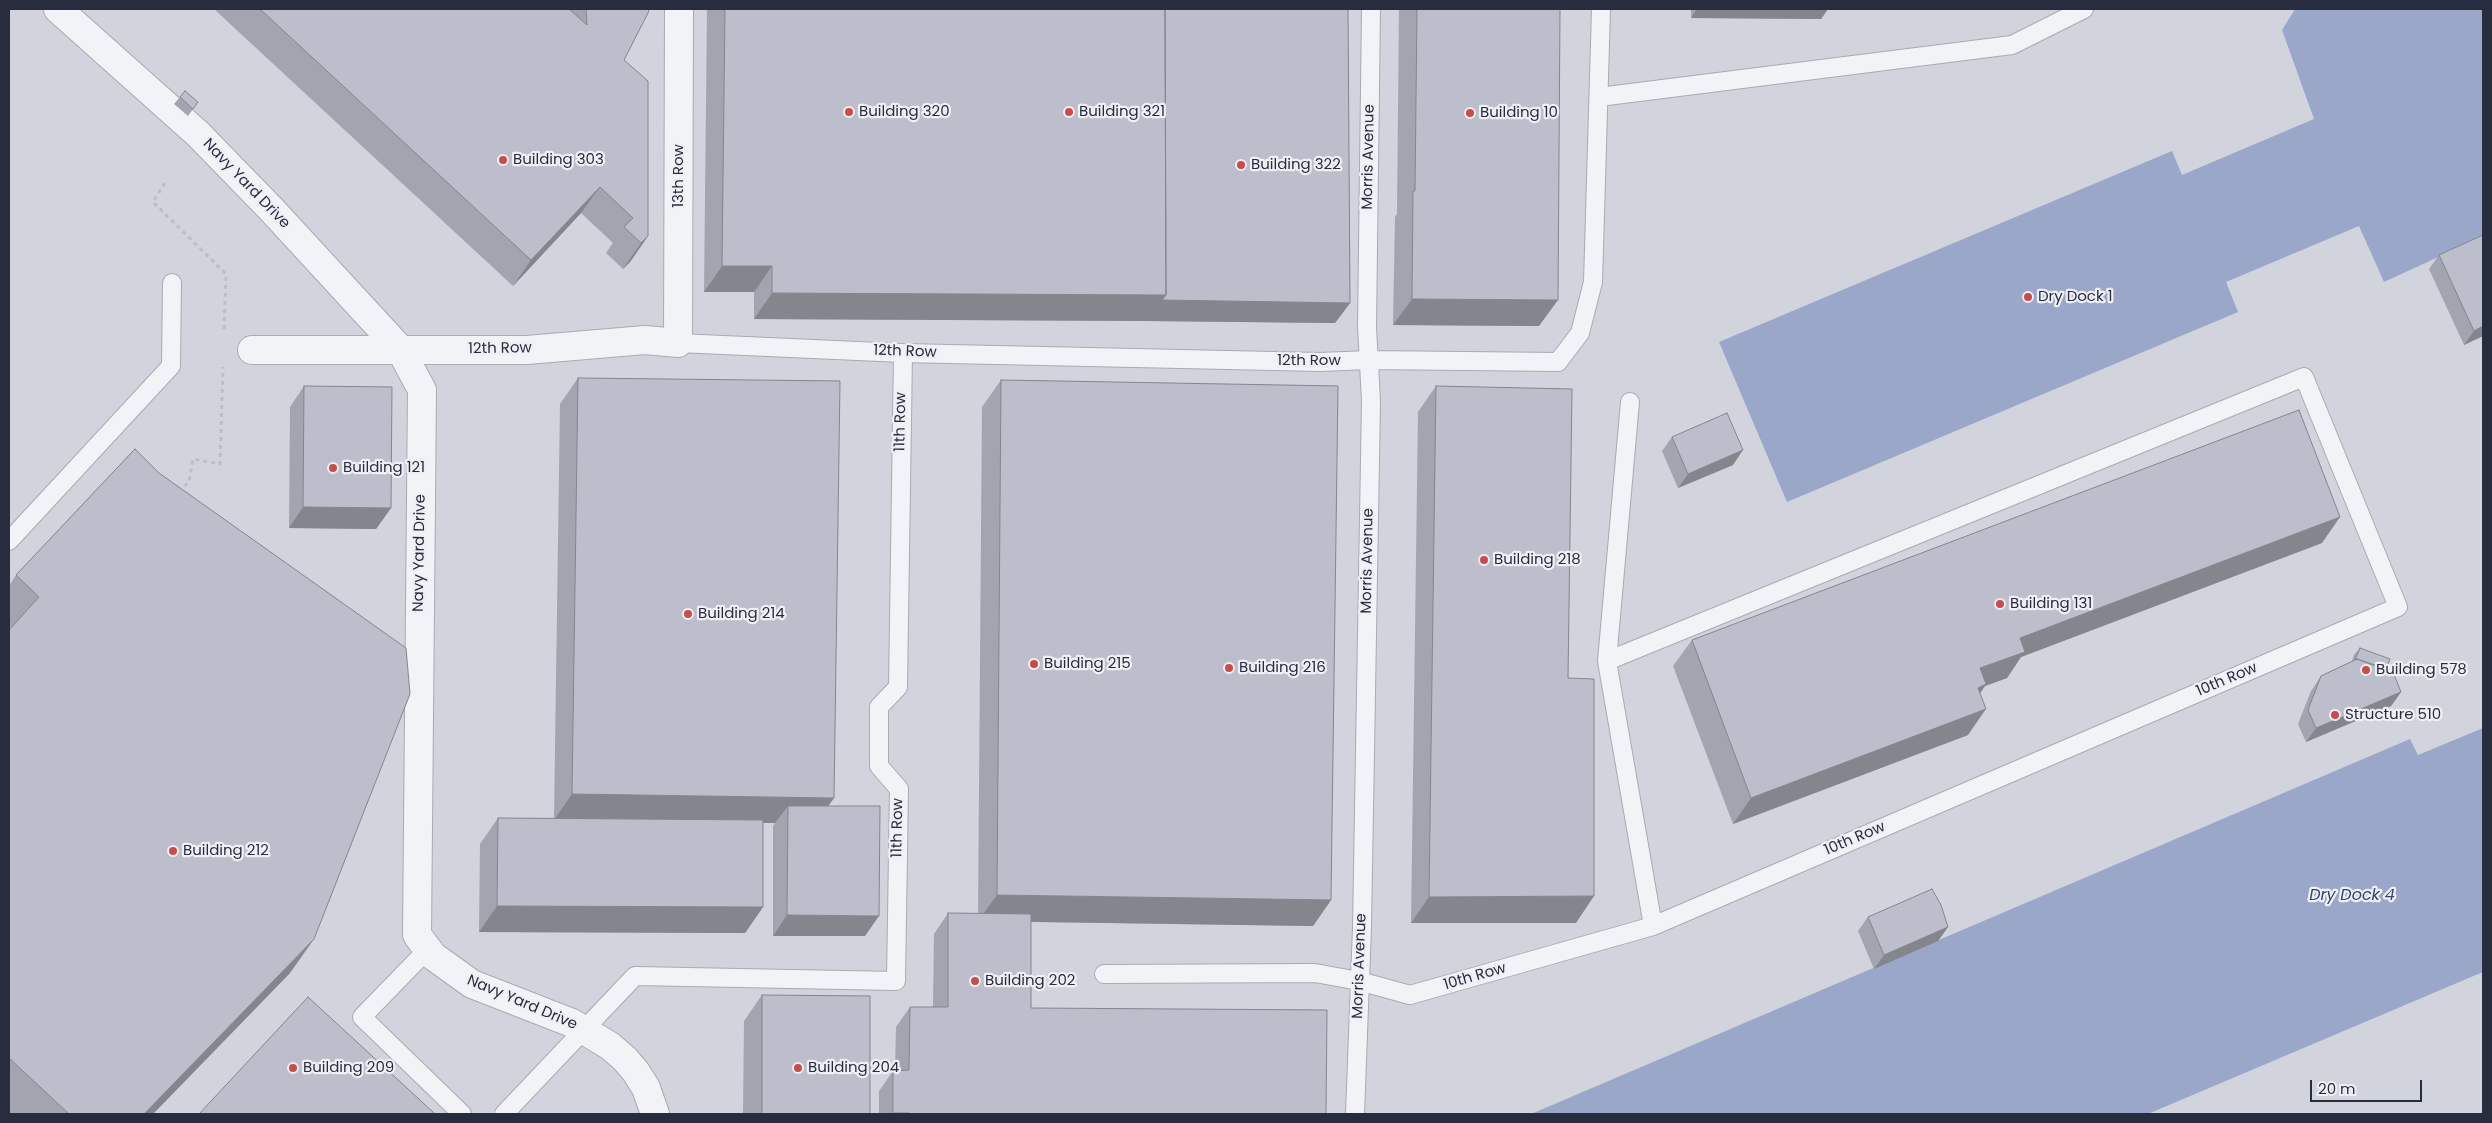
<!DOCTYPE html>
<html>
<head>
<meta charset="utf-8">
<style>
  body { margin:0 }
  #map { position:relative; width:2492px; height:1123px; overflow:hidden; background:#dfe1e8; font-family:Poppins,sans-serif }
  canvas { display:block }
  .frame { position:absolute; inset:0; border:10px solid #282c3f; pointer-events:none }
  .scale { position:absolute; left:2310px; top:1080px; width:112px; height:22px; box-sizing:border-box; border:2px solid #282c3f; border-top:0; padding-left:6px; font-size:15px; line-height:18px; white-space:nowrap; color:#282c3f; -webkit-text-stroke:4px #eff0f6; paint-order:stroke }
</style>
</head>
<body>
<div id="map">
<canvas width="2492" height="1123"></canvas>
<div class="frame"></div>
<div class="scale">20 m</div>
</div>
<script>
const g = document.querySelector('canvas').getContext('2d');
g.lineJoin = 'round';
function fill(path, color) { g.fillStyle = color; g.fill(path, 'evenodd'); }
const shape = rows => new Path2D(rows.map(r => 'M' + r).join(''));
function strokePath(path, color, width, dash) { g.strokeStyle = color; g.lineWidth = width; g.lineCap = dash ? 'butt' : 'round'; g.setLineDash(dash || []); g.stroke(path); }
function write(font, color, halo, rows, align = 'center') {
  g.font = font + ' Poppins,sans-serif'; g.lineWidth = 4.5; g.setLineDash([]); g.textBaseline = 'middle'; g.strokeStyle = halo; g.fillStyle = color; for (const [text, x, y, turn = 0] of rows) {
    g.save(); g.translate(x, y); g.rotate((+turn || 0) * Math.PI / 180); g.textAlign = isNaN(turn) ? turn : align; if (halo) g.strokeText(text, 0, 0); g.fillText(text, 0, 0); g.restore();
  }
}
const built = shape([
  [9,9,2295,9,2282,30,2384,282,2478,239,2483,250,2483,728,2418,755,2410,740,1531,1114,9,1114],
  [2483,972,2483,1114,2148,1114]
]);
const water = shape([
  [2295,9,2483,9,2483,250,2478,239,2384,282,2359,226,2226,282,2238,312,1787,502,1719,342,2172,151,2182,175,2314,119,2282,30],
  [2483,728,2483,972,2148,1114,1531,1114,2410,739,2418,755]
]);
const path = shape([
  [165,183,153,202,226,274,224,330],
  [178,491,189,482,193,459,220,464,223,367]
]);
const lane = shape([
  [1599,97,2012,45,2084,9],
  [678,343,903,353,1320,362,1370,360,1558,362,1580,333,1593,282,1601,9],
  [1630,402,1607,661,1653,926],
  [9,541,171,366,172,283],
  [427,950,362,1017,462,1114],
  [1104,974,1315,973,1359,981,1410,995,1653,926,2398,607,2304,377,1607,661],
  [504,1114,635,976,896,981,899,789,879,766,879,707,898,687,903,353],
  [1355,1114,1362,927,1371,401,1367,327,1371,9]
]);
const street = shape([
  [58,9,198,134,271,209,400,349,422,390,417,935,433,956,472,984,572,1023,610,1046,625,1059,636,1072,646,1088,655,1114],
  [252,350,527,350,645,340,678,343,679,9]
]);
const wall = shape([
  [214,9,647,9,624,60,648,236,630,262,623,269,606,253,613,243,581,213,513,286],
  [707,9,1348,9,1350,303,1335,323,1148,321,754,319,754,292,704,292],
  [1399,9,1560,9,1539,326,1393,325,1395,217,1397,214],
  [1691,9,1828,9,1821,19,1691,18],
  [180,97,198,102,188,116,174,104],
  [2439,255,2483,336,2464,345,2429,269],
  [578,378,834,798,828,806,865,936,773,936,773,826,775,823,763,823,763,907,745,933,479,932,480,844,498,818,554,818,560,404],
  [1001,380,1331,900,1313,926,1031,922,1031,1008,1326,1114,879,1114,879,1091,893,1071,895,1071,896,1027,910,1007,933,1007,934,934,948,913,978,914,982,407],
  [304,386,391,508,376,529,289,528,290,407],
  [1436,386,1568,678,1576,923,1411,923,1418,412],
  [1672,437,1733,465,1678,488,1662,451],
  [135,449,290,973,153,1114,9,1114,9,630,11,627,9,625,9,586,16,575],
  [2322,543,2021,657,2007,678,1985,686,1980,693,1968,735,1733,824,1673,666,1692,640],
  [2360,648,2386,669,2401,692,2391,706,2306,742,2298,724,2311,691,2321,676,2352,661,2354,655],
  [1868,917,1948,927,1938,941,1874,969,1858,931],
  [762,995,870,1114,743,1114,744,1021]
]);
const shadedWall = shape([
  [1697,9,1828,9,1821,19,1691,18],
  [600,187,581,213,513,286,531,260],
  [648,236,630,262,623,269,641,243],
  [722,266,772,266,754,292,704,292],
  [772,293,1166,295,1350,303,1335,323,1148,321,754,319],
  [1412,299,1558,300,1539,326,1393,325],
  [2483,326,2483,336,2464,345,2474,331],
  [1743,450,1733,465,1678,488,1688,474],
  [303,507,391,508,376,529,289,528],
  [2340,517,2322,543,2021,657,2007,678,1985,686,1968,710,1980,668,2020,638],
  [2401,692,2391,706,2306,742,2316,728],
  [1986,709,1968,735,1733,824,1751,798],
  [572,794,834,798,815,824,788,806,775,823,554,820],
  [997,895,1331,900,1313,926,978,921],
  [1594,896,1576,923,1411,923,1429,897],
  [497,906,763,907,745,933,479,932],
  [787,915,879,916,865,936,773,936],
  [1948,927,1938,941,1874,969,1884,955],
  [314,939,290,973,153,1114,144,1114],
  [893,1113,909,1113,908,1114,892,1114]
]);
const building = shape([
  [260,9,569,9,587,25,586,9,647,9,649,11,624,60,648,81,648,236,641,243,624,227,633,218,600,187,531,260,260,9],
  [725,9,1165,9,1166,295,772,293,772,266,722,266,725,9],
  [1165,9,1348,9,1350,303,1162,300,1166,295,1165,9],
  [1417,9,1560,9,1558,300,1412,299,1413,191,1415,191,1417,9],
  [185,91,198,102,193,109,180,97,185,91],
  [2483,235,2483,326,2474,331,2439,255,2483,235],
  [578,378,840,381,834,798,572,794,578,378],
  [1001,380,1338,386,1331,900,997,895,1001,380],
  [304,386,392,387,391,508,303,507,304,386],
  [1436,386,1572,389,1568,678,1594,679,1594,896,1429,897,1436,386],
  [2299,410,2340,517,2020,638,2025,652,1980,668,1986,684,1978,688,1986,709,1751,798,1692,640,2299,410],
  [1727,413,1743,450,1688,474,1672,437,1727,413],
  [135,449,159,473,406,648,410,694,314,939,144,1114,69,1114,9,1058,9,630,39,597,16,575,135,449],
  [2360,648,2390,659,2386,669,2357,659,2355,660,2360,648],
  [2357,659,2393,672,2401,692,2316,728,2308,710,2321,676,2357,659],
  [788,806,880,806,879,916,787,915,788,806],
  [498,818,763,820,763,907,497,906,498,818],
  [1932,889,1941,905,1948,927,1884,955,1868,917,1932,889],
  [948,913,1031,914,1031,1008,1327,1010,1326,1114,909,1114,909,1113,893,1113,893,1071,909,1070,910,1007,948,1007,948,913],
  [762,995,870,996,870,1114,762,1114,762,995],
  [308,997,434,1113,432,1114,199,1114,308,997]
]);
const markers = [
  [849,112,5,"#cd4b44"],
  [1069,112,5,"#cd4b44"],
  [1470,113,5,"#cd4b44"],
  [503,160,5,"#cd4b44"],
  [1241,165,5,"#cd4b44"],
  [2028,297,5,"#cd4b44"],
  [333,468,5,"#cd4b44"],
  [1484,560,5,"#cd4b44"],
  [2000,604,5,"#cd4b44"],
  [688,614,5,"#cd4b44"],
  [1034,664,5,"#cd4b44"],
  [1229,668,5,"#cd4b44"],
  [2366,670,5,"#cd4b44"],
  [2335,715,5,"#cd4b44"],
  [173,851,5,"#cd4b44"],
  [975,981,5,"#cd4b44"],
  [293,1068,5,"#cd4b44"],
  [798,1068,5,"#cd4b44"]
];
const poiNames = [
  ["Building 320",859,112],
  ["Building 321",1079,112],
  ["Building 10",1480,113],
  ["Building 303",513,160],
  ["Building 322",1251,165],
  ["Dry Dock 1",2038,297],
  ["Building 121",343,468],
  ["Building 218",1494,560],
  ["Building 131",2010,604],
  ["Building 214",698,614],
  ["Building 215",1044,664],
  ["Building 216",1239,668],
  ["Building 578",2376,670],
  ["Structure 510",2345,715],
  ["Building 212",183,851],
  ["Building 202",985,981],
  ["Building 209",303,1068],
  ["Building 204",808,1068]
];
const streetNames = [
  ["Morris Avenue",1369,157,-89],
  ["13th Row",679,176,-90],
  ["Navy Yard Drive",246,184,46],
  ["12th Row",500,349,-1],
  ["12th Row",905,352,2],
  ["12th Row",1309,361],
  ["11th Row",901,422,-89],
  ["Navy Yard Drive",420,553,-89],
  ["Morris Avenue",1368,561,-89],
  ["10th Row",2227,680,-23],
  ["11th Row",898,828,-89],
  ["10th Row",1855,839,-23],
  ["Morris Avenue",1360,966,-88],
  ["10th Row",1475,977,-16],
  ["Navy Yard Drive",522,1003,23]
];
const waterNames = [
  ["Dry Dock 4",2352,896]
];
fill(built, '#d1d3dd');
fill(water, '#9aa7c8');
strokePath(lane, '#a8abb5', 20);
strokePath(street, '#a8abb5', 30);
strokePath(path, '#bdbfc7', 3, [4, 4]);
strokePath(lane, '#f2f3f7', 18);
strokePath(street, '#f2f3f7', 28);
fill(wall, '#a2a4af');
fill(shadedWall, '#84868e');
fill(building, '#bcbfcb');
strokePath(building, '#84868e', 1);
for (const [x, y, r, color] of markers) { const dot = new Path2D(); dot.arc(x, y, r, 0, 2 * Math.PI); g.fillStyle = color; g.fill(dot); strokePath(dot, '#eff0f6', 2); }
write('15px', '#282c3f', '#eff0f6', poiNames, 'left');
write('15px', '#282c3f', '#eff0f6', streetNames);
write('italic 16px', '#324273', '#eff0f6', waterNames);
</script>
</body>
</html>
